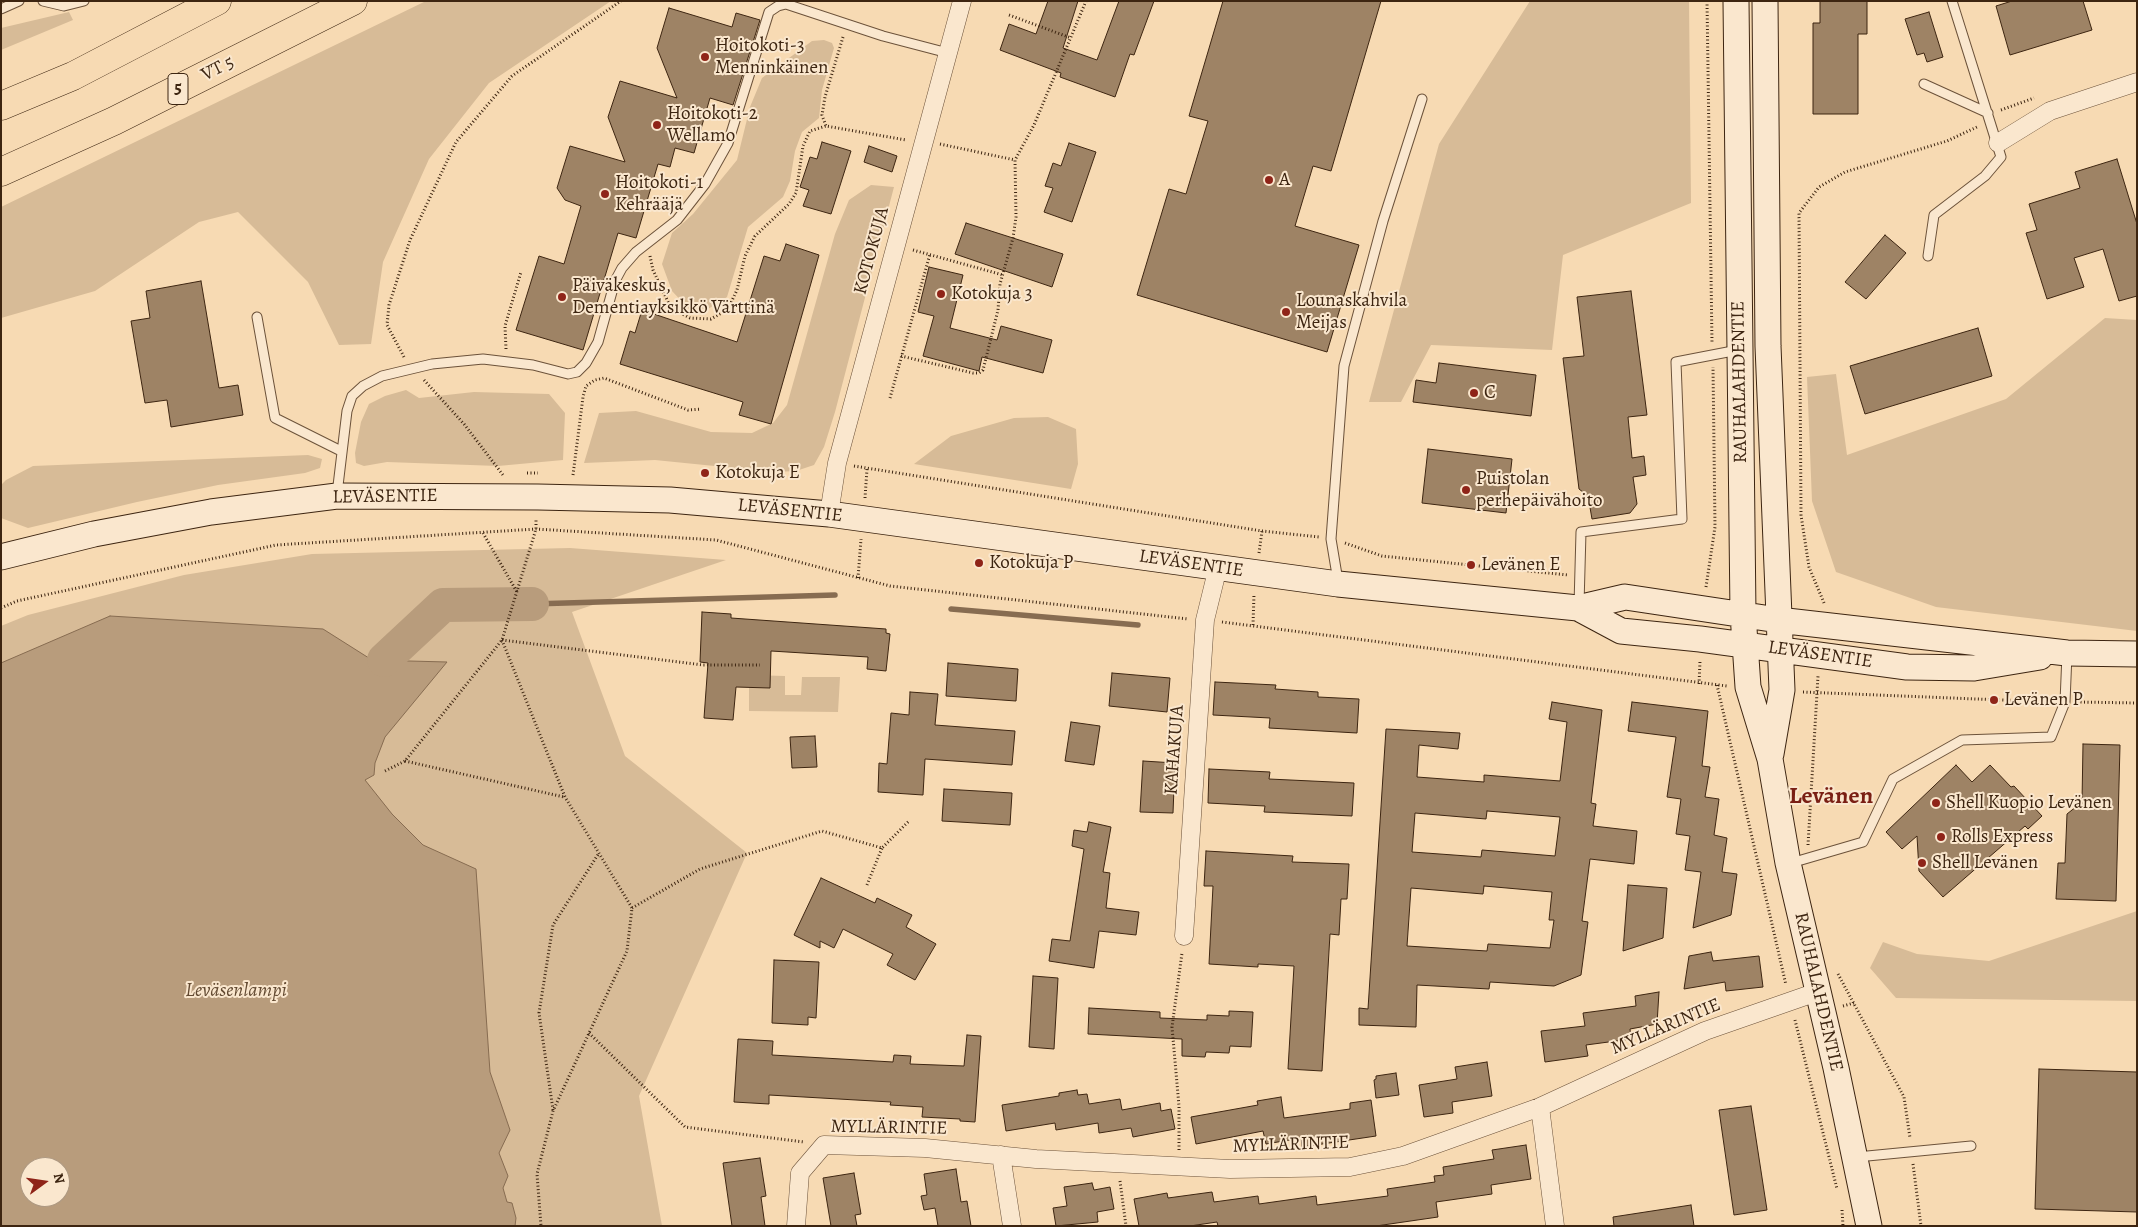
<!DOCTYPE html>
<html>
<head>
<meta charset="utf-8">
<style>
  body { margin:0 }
  #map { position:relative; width:2138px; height:1227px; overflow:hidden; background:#f7dab3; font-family:Alegreya,serif }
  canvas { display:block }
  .frame { position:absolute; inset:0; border:2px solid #3d2511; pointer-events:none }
  .north { position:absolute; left:20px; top:1157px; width:50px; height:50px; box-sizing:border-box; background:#fae7ce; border:1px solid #ae9982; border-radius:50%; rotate:76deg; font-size:14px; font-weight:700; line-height:20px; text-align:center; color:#3d2511 }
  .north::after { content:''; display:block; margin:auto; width:18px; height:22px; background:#8f2418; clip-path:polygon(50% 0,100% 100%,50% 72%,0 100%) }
</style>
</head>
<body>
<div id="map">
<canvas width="2138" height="1227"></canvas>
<div class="frame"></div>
<div class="north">N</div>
</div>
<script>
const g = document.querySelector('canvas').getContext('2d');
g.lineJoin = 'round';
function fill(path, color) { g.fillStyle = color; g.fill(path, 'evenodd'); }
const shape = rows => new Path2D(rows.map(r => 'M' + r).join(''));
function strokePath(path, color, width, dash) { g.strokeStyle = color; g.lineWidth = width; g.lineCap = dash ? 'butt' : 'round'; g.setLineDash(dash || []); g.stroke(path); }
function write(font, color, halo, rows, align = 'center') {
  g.font = font + ' Alegreya,serif'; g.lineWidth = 4; g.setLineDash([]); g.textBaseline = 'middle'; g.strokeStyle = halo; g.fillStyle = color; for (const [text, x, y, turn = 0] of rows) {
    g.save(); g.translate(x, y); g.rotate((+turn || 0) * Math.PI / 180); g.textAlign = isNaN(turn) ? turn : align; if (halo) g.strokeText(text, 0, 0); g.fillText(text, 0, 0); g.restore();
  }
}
const green = shape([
  [426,1,611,1,489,83,429,159,383,262,371,344,339,345,308,282,238,212,199,222,95,291,1,318,1,207],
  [1530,1,1689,1,1691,203,1563,255,1552,350,1431,345,1401,402,1369,402,1439,144],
  [69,12,73,20,1,50,1,28],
  [824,40,832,43,834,48,822,90,819,118,802,132,795,151,790,181,783,197,748,227,727,297,708,309,689,309,672,291,662,264,672,233,693,214,737,160,750,107,762,78,812,41],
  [871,185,894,187,835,412,824,447,814,465,796,471,774,472,655,460,584,463,599,413,636,411,711,432,752,433,773,423,787,405,835,234,849,200],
  [2105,318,2137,320,2137,631,1936,607,1836,572,1812,501,1807,377,1836,374,1847,455,2006,399],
  [406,390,419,398,474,392,549,394,565,413,563,460,498,466,387,462,364,466,356,463,355,453,361,422,369,404,385,396],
  [1048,417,1076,429,1078,464,1071,489,914,464,951,436,1014,418],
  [308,455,322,459,320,468,305,473,218,485,137,502,28,528,1,518,1,485,6,480,33,466],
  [570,548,726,560,572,612,625,756,747,853,639,1096,662,1226,450,1226,1,769,1,626,28,615,184,575,312,554],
  [749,675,785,676,785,695,801,695,802,677,840,677,838,712,749,711],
  [2137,911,2137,1001,1896,998,1870,968,1883,942,1917,954,1989,961]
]);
const water = shape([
  [110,616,323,629,372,660,447,662,385,737,375,763,374,775,365,780,392,814,423,845,476,869,490,1072,510,1130,499,1153,508,1176,503,1188,507,1202,512,1203,516,1218,515,1226,1,1226,1,663,110,616],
  [30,1167,60,1167,60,1197,30,1197,30,1167]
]);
const stream = shape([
  [532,604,835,595],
  [951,609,1138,625]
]);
const river = shape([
  [384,660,443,605,532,604]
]);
const building = shape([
  [1048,1,1078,1,1063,48,1097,60,1119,1,1154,1,1134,55,1130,54,1115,97,1060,77,1061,73,1000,50,1009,24,1036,34,1048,1],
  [1223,1,1381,1,1331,171,1313,166,1295,226,1359,245,1327,352,1137,295,1169,189,1186,194,1208,121,1189,116,1223,1],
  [1820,1,1867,1,1867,34,1858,34,1858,114,1813,114,1813,23,1820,23,1820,1],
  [2012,1,2083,1,2092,30,2010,55,1996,6,2012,1],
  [669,8,732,27,736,13,760,20,733,105,710,98,694,153,675,148,670,167,658,164,636,238,618,233,583,350,516,330,539,256,564,264,581,206,565,200,557,188,570,146,625,162,608,117,620,81,677,98,657,48,669,8],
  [1929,12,1943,57,1927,62,1924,53,1917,55,1905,19,1929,12],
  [822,142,851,151,831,214,803,206,809,190,800,187,810,157,817,159,822,142],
  [1069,143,1096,152,1072,222,1044,212,1053,188,1045,186,1053,163,1061,166,1069,143],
  [869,146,897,156,892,172,864,162,869,146],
  [2117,159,2137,224,2137,296,2119,301,2103,249,2074,258,2084,287,2047,299,2026,233,2037,230,2029,204,2080,188,2075,172,2117,159],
  [966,223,1063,254,1052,287,955,254,966,223],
  [1885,235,1906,253,1866,299,1845,282,1885,235],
  [786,244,819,255,771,424,739,415,743,402,620,364,630,331,635,333,642,310,737,342,764,256,780,261,786,244],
  [929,267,963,275,950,328,997,340,1001,326,1052,340,1043,373,982,357,979,371,923,356,934,316,918,312,929,267],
  [201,281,219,388,238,385,243,415,171,427,167,400,145,403,131,321,150,318,146,291,201,281],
  [1631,291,1647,415,1628,417,1632,458,1644,456,1646,475,1633,477,1637,504,1630,513,1592,519,1588,496,1579,489,1563,358,1584,356,1577,297,1631,291],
  [1978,328,1992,376,1865,414,1850,366,1978,328],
  [1439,363,1536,375,1531,416,1413,402,1416,380,1436,383,1439,363],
  [1428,449,1512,459,1506,513,1422,503,1428,449],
  [702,612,731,614,731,618,886,629,886,633,890,634,886,671,867,669,868,657,771,651,770,688,736,687,733,720,704,718,708,663,700,662,702,612],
  [948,663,1018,669,1016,701,946,696,948,663],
  [1112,673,1170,678,1167,712,1109,706,1112,673],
  [1215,682,1276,685,1275,689,1318,692,1318,697,1359,699,1357,733,1269,728,1270,718,1213,715,1215,682],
  [910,692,938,694,935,725,1015,731,1012,765,925,759,923,795,878,792,879,763,887,764,891,713,909,715,910,692],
  [1552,702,1602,710,1591,803,1596,804,1593,826,1637,831,1634,864,1590,859,1582,921,1588,922,1581,975,1554,986,1490,982,1489,989,1417,985,1416,1027,1359,1025,1359,1008,1368,1009,1386,729,1460,733,1458,749,1419,745,1417,777,1484,782,1484,775,1560,781,1567,722,1549,719,1552,702],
  [1487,811,1560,817,1555,856,1482,850,1481,857,1412,852,1415,813,1486,819,1487,811],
  [1484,886,1552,892,1549,920,1554,920,1550,948,1488,944,1487,951,1407,946,1411,888,1483,894,1484,886],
  [1632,702,1708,711,1702,766,1710,767,1705,797,1719,799,1714,835,1727,838,1722,872,1737,874,1731,915,1693,928,1701,872,1685,870,1690,836,1676,834,1681,799,1667,797,1676,737,1628,731,1632,702],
  [1071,722,1100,726,1094,765,1065,761,1071,722],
  [815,736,817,767,792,768,790,737,815,736],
  [2083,744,2120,745,2116,901,2056,899,2058,863,2065,863,2067,814,2082,802,2083,744],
  [1143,761,1175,763,1173,813,1140,812,1143,761],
  [1956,765,1972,782,1990,765,2011,787,2014,786,2042,816,2028,829,2025,826,1943,897,1919,871,1917,836,1902,849,1886,832,1956,765],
  [1209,769,1270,772,1269,779,1354,783,1352,816,1264,812,1265,806,1208,803,1209,769],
  [944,789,1012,793,1010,825,942,821,944,789],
  [1089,822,1111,827,1103,872,1110,873,1106,908,1139,912,1136,935,1099,931,1094,968,1049,961,1052,939,1070,941,1084,849,1072,846,1074,830,1087,832,1089,822],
  [1206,851,1293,856,1292,862,1349,864,1347,899,1341,899,1339,935,1330,934,1322,1071,1288,1069,1294,966,1258,964,1258,967,1209,964,1213,886,1204,886,1206,851],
  [821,878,875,903,877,898,912,915,906,927,936,944,915,980,887,965,893,954,843,929,834,948,820,941,820,948,794,935,821,878],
  [1628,885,1667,888,1663,938,1623,951,1628,885],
  [1711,952,1713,961,1759,956,1763,987,1726,991,1725,982,1684,989,1689,956,1711,952],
  [774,960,819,962,816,1018,808,1017,808,1025,772,1023,774,960],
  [1033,976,1058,978,1054,1049,1029,1047,1033,976],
  [1659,992,1657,1024,1630,1029,1631,1039,1586,1045,1588,1056,1545,1062,1541,1031,1585,1026,1583,1013,1636,1006,1635,996,1659,992],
  [1089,1008,1160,1012,1160,1018,1207,1020,1207,1015,1229,1016,1229,1011,1253,1012,1251,1047,1230,1046,1229,1053,1206,1052,1205,1057,1182,1056,1182,1039,1088,1034,1089,1008],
  [967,1035,981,1036,975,1122,960,1121,960,1119,922,1117,923,1107,890,1105,891,1102,769,1095,769,1104,734,1102,738,1039,773,1041,772,1055,893,1062,894,1055,911,1056,910,1064,964,1066,967,1035],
  [1487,1062,1492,1096,1452,1102,1453,1113,1424,1117,1419,1085,1457,1079,1455,1067,1487,1062],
  [2039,1069,2137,1072,2137,1212,2035,1209,2039,1069],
  [1396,1073,1399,1095,1376,1098,1374,1080,1376,1079,1376,1076,1396,1073],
  [1077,1090,1078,1095,1087,1094,1089,1104,1120,1099,1122,1110,1160,1103,1161,1111,1171,1109,1175,1129,1133,1137,1131,1128,1099,1133,1098,1123,1056,1130,1055,1123,1006,1131,1002,1105,1059,1096,1059,1093,1077,1090],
  [1281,1097,1284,1118,1350,1109,1350,1103,1371,1100,1376,1136,1302,1147,1301,1138,1266,1144,1263,1131,1196,1144,1191,1117,1258,1105,1257,1101,1281,1097],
  [1751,1106,1767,1210,1734,1215,1719,1110,1751,1106],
  [1526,1145,1531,1179,1491,1185,1492,1194,1436,1202,1438,1217,1376,1226,1218,1226,1217,1222,1190,1226,1139,1226,1134,1199,1167,1193,1168,1198,1212,1192,1214,1202,1258,1196,1259,1204,1316,1196,1317,1205,1388,1196,1387,1189,1435,1182,1434,1176,1444,1175,1443,1167,1494,1159,1492,1150,1526,1145],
  [760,1158,766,1196,761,1197,765,1226,732,1226,723,1163,760,1158],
  [956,1169,961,1202,967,1201,971,1226,938,1226,935,1208,924,1210,921,1196,927,1195,924,1174,956,1169],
  [854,1173,861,1214,855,1215,857,1226,831,1226,823,1178,854,1173],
  [1092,1183,1094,1190,1110,1187,1114,1209,1097,1212,1098,1222,1056,1226,1053,1208,1067,1206,1064,1187,1092,1183],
  [1691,1205,1694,1226,1614,1226,1613,1217,1691,1205]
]);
const path = shape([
  [1707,1,1712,343],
  [1009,15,1071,38],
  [843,37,825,97,822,115,826,126,906,140],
  [2001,110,2034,98],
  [940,144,1015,160],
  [913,250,1003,275],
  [650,256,653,270,671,308,690,318,711,319,728,309,737,290,745,256,755,236,789,204,796,193,803,146,810,131,826,126],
  [506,349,505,326,521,272],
  [901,356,973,373,979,373,983,370,998,310,1000,284,1013,238,1016,217,1015,160,1034,125,1086,1],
  [404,357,387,325,389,305,410,240,456,142,512,76,621,1],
  [424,380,464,424,503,475],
  [890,398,930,254],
  [854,466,1262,531,1319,537],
  [527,473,538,473],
  [573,475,583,397,586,386,595,380,604,378,688,410,701,409],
  [865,498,867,469],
  [483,533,517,592],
  [1345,543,1382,556,1568,575],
  [1259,553,1262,531],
  [858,578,861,539],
  [1706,587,1715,527,1713,367],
  [1824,603,1809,567,1801,515,1799,213,1819,187,1845,172,1947,141,1977,127],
  [1,608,17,601,276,545,536,529,716,540,890,586,1188,619],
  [1222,622,1727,686],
  [1253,625,1254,594],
  [502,640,565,797,632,908,627,951,553,1111,537,1174,541,1226],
  [502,640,703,665,760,665],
  [1699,684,1700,661],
  [1717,685,1786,985],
  [1803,692,2051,702],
  [2077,702,2137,703],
  [405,761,564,797],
  [385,771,405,761,502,640,536,529,536,518],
  [1808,845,1818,676],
  [867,885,882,848],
  [632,908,700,869,822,831,882,848,909,821],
  [1838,974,1904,1097,1910,1138],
  [1843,1006,1854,1003],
  [1795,1020,1837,1189],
  [589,1033,685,1127,804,1142],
  [553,1110,539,1013,553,925,599,853],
  [1179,1150,1179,1106,1172,1027,1182,953],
  [1913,1164,1921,1226],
  [1120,1181,1126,1226],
  [1842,1210,1843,1226]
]);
const service = shape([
  [43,1,64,6,84,1],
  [1,9,19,1],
  [1924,84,1988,113],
  [1928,256,1934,215,1985,176,2001,157,1952,1],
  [257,317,275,418,341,451],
  [337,494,347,411,352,396,363,386,382,376,432,364,483,359,533,365,568,374,577,372,586,363,598,342,615,281,622,268,636,252,677,220,705,184,728,143,769,12,778,6,786,4,883,36,948,53],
  [1338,581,1331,539,1344,366,1383,221,1422,99],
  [1579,605,1581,532,1682,519,1676,362,1738,350],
  [1791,863,1863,842,1893,779,1962,740,2051,737,2065,702,2067,654],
  [1857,1157,1971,1146]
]);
const minor = shape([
  [1998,143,2050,111,2137,82],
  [829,514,837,463,962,1],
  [1184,936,1205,620,1218,567],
  [1540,1107,1555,1226],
  [1001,1155,1012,1226],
  [796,1226,800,1173,824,1145,925,1148,1036,1159,1230,1169,1350,1167,1403,1156,1540,1107,1705,1031,1817,992]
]);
const secondary = shape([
  [1736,1,1743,614,1748,687,1770,759,1788,863,1836,1068,1869,1226],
  [1765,1,1768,346,1782,690,1771,754],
  [1,557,94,534,211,512,337,496,538,497,670,500,829,514,1338,584,1578,608,1625,597,1778,620,2067,653,2137,654],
  [1578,608,1621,631,1700,639,1907,667,1974,668,2040,657]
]);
const motorway = shape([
  [1,106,73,76,217,1],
  [1,172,114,121,353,1]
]);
const markers = [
  [705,57,5,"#8f2418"],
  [657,125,5,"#8f2418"],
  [1269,180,5,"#8f2418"],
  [605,194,5,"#8f2418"],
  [941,294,5,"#8f2418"],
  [562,297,5,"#8f2418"],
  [1286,312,5,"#8f2418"],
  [1474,393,5,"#8f2418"],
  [705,473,5,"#8f2418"],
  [1466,490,5,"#8f2418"],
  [979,563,5,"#8f2418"],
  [1471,565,5,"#8f2418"],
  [1994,700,5,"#8f2418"],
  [1936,803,5,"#8f2418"],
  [1941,837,5,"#8f2418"],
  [1922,863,5,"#8f2418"]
];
const shields = [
  [178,89,20]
];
const shieldNames = [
  ["5",178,89]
];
const poiNames = [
  ["Hoitokoti-3",715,46],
  ["Menninkäinen",715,68],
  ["Hoitokoti-2",667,114],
  ["Wellamo",667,136],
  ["A",1279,180],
  ["Hoitokoti-1",615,183],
  ["Kehrääjä",615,205],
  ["Päiväkeskus,",572,286],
  ["Dementiayksikkö Värttinä",572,308],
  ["Kotokuja 3",951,294],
  ["Lounaskahvila",1296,301],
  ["Meijas",1296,323],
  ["C",1484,393],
  ["Kotokuja E",715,473],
  ["Puistolan",1476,479],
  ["perhepäivähoito",1476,501],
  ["Kotokuja P",989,563],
  ["Levänen E",1481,565],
  ["Levänen P",2004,700],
  ["Shell Kuopio Levänen",1946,803],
  ["Rolls Express",1951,837],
  ["Shell Levänen",1932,863]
];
const streetNames = [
  ["VT 5",218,69,-27],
  ["KOTOKUJA",872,251,-75],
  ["RAUHALAHDENTIE",1740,382,-91],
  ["LEVÄSENTIE",385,497,-1],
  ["LEVÄSENTIE",790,511,6],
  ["LEVÄSENTIE",1191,564,8],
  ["LEVÄSENTIE",1820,655,8],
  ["KAHAKUJA",1175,750,-86],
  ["RAUHALAHDENTIE",1818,992,77],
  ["MYLLÄRINTIE",1666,1027,-23],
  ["MYLLÄRINTIE",889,1128,1],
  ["MYLLÄRINTIE",1291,1145,-2]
];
const waterNames = [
  ["Leväsenlampi",236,991]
];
const districtNames = [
  ["Levänen",1831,797]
];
fill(green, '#d7bb97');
fill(water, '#b89c7c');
strokePath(water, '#876c51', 1);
strokePath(stream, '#876c51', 5.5);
strokePath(river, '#b89c7c', 34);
fill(building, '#9e8365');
strokePath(building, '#3d2511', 1);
strokePath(service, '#6c523a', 11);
strokePath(minor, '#6c523a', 19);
strokePath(secondary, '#3d2511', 27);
strokePath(motorway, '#3d2511', 29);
strokePath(path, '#3d2511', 3, [1, 2.5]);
strokePath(service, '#fae7ce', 9);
strokePath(minor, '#fae7ce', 18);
strokePath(secondary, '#fae7ce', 25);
strokePath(motorway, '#f7dab3', 28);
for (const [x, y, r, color] of markers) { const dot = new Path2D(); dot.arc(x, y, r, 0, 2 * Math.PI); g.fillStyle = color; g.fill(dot); strokePath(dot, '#fae7ce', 2); }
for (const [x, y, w] of shields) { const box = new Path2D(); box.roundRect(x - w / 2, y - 15.5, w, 31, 4); g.fillStyle = '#fae7ce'; g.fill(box); strokePath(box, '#3d2511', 1); }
write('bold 18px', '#3d2511', null, shieldNames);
write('19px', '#3d2511', '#fae7ce', poiNames, 'left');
write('19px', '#3d2511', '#fae7ce', streetNames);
write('italic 20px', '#624931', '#fae7ce', waterNames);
write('bold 24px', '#7a1f14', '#fae7ce', districtNames);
</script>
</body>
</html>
